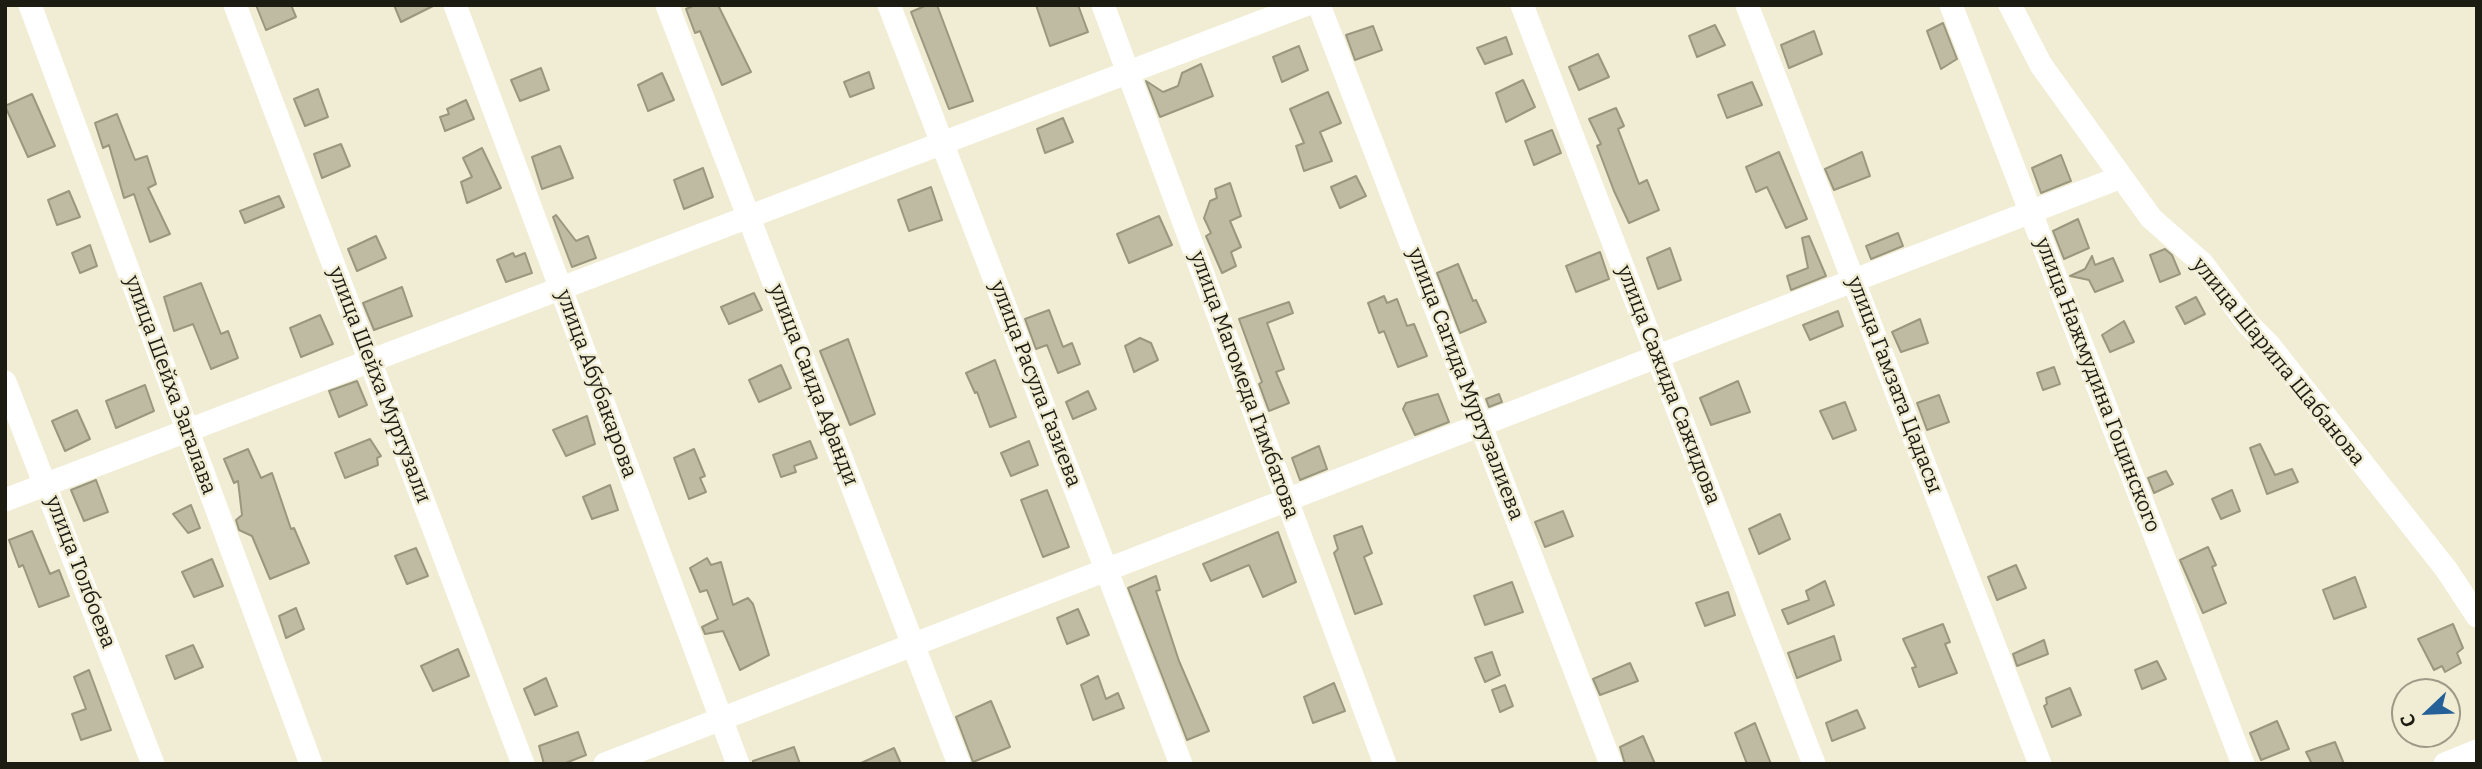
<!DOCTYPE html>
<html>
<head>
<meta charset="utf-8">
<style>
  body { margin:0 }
  #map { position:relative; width:2482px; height:769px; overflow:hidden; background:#f1edd4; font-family:Bitter,serif }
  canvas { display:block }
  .frame { position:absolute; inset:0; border:7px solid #1d1c13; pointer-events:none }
  .north { position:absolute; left:2391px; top:678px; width:70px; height:70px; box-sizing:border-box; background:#f1edd4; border:2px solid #9c9987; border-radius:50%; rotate:247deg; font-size:19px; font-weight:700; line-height:28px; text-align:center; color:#1d1c13 }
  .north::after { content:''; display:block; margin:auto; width:24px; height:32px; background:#266098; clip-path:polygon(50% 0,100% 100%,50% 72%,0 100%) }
</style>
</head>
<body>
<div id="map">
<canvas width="2482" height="769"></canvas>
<div class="frame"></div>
<div class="north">С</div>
</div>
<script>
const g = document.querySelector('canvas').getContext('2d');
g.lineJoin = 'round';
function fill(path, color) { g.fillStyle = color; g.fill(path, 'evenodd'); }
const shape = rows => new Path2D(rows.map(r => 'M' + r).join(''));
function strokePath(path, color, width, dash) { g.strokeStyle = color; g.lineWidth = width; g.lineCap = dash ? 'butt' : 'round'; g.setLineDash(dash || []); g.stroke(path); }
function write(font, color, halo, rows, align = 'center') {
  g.font = font + ' Bitter,serif'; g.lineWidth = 5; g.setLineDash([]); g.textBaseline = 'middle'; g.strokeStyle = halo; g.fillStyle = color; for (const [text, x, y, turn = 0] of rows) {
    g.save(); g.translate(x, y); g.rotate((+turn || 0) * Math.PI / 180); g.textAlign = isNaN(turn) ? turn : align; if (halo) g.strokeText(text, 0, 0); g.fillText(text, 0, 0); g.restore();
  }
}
const building = shape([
  [256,5,291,5,296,17,266,30,256,5],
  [394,5,435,5,401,22,394,5],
  [695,5,718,5,751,72,722,85,700,31,695,33,686,9,695,5],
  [927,5,937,5,973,101,949,109,911,12,927,5],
  [1036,5,1078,5,1088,32,1050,46,1036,5],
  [1943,23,1957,59,1941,69,1927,31,1943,23],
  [1715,25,1725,45,1697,57,1689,36,1715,25],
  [1373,26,1382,50,1355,60,1346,35,1373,26],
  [1814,31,1822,54,1789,68,1781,45,1814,31],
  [1506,37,1512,54,1485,64,1477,48,1506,37],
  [1299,46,1308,70,1282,82,1273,57,1299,46],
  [1598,54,1609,77,1579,90,1569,67,1598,54],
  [1201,64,1213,96,1160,117,1146,81,1163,92,1178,86,1182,73,1201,64],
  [541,68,549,90,520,101,511,80,541,68],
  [869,72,874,88,850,97,844,82,869,72],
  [662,73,674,100,648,111,638,85,662,73],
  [1523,80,1535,107,1506,122,1496,93,1523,80],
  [1752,82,1762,105,1727,118,1718,95,1752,82],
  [318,89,328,117,305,126,294,99,318,89],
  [1328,92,1341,123,1320,132,1332,161,1304,171,1296,146,1304,143,1290,109,1328,92],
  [32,94,55,146,28,157,5,106,32,94],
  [466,100,474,119,445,131,440,117,449,114,447,109,466,100],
  [1616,108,1624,126,1618,129,1639,184,1647,180,1659,210,1629,223,1614,191,1597,146,1601,144,1589,119,1616,108],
  [117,114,135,160,147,156,156,184,148,188,170,234,150,242,134,194,124,198,109,145,103,148,95,123,117,114],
  [1063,118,1073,142,1045,153,1037,129,1063,118],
  [1552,130,1561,153,1534,165,1525,141,1552,130],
  [341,144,350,166,322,178,314,154,341,144],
  [560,146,573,178,542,189,532,157,560,146],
  [482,148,501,188,467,203,461,182,472,177,463,158,482,148],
  [1779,152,1807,219,1786,228,1767,187,1756,192,1746,167,1779,152],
  [1862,152,1870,176,1834,190,1825,169,1862,152],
  [2061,155,2071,181,2041,193,2032,168,2061,155],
  [703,168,713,197,684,209,674,180,703,168],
  [1356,176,1366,196,1340,208,1331,187,1356,176],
  [1230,183,1241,216,1230,221,1241,247,1231,252,1236,266,1222,273,1206,236,1211,233,1204,218,1210,201,1217,198,1215,189,1230,183],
  [931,187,942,220,909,231,898,200,931,187],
  [69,191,80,217,57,225,48,200,69,191],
  [279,196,284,207,245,223,240,211,279,196],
  [556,215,576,241,588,236,596,258,572,267,553,217,556,215],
  [1159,216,1172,245,1129,263,1117,234,1159,216],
  [2078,219,2089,248,2064,259,2053,231,2078,219],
  [1898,233,1903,246,1871,259,1866,246,1898,233],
  [376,236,386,258,357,271,348,249,376,236],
  [1809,236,1826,276,1791,290,1787,276,1808,268,1802,238,1809,236],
  [90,245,97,266,80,273,72,253,90,245],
  [1670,248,1681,280,1658,289,1647,258,1670,248],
  [2165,249,2172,255,2180,274,2160,282,2150,255,2165,249],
  [1600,252,1609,279,1576,292,1566,266,1600,252],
  [513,253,515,257,525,253,532,273,506,282,497,260,513,253],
  [2092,256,2095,265,2113,258,2123,281,2095,292,2089,280,2070,276,2085,269,2092,256],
  [1458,264,1473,301,1476,300,1486,322,1460,333,1437,273,1458,264],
  [201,283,221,334,228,331,238,358,211,369,193,324,174,331,164,297,201,283],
  [402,287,412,316,374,330,363,303,402,287],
  [754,293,762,310,729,324,721,307,754,293],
  [1384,296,1387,303,1397,299,1407,326,1414,324,1427,356,1398,367,1384,331,1379,333,1368,303,1384,296],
  [2196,297,2205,314,2185,324,2176,307,2196,297],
  [1289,302,1293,313,1267,323,1284,369,1276,372,1289,403,1269,411,1259,384,1262,382,1239,319,1289,302],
  [1049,310,1063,347,1072,343,1080,364,1058,373,1047,345,1036,349,1025,319,1049,310],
  [1838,311,1843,326,1810,340,1803,325,1838,311],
  [320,315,333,344,301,357,290,328,320,315],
  [1920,319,1928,343,1901,352,1892,332,1920,319],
  [2124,321,2134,342,2110,352,2102,335,2124,321],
  [1140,338,1151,343,1158,360,1134,372,1125,346,1140,338],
  [848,339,875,414,850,425,820,351,848,339],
  [995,360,1016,417,990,427,977,392,975,393,966,373,995,360],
  [781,365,791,388,759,402,749,380,781,365],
  [2054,367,2060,384,2043,390,2037,373,2054,367],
  [357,381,367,405,339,417,329,391,357,381],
  [1738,381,1750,412,1711,425,1700,398,1738,381],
  [145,385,154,411,116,428,106,401,145,385],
  [1088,391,1096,409,1073,419,1066,402,1088,391],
  [1438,394,1449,422,1415,435,1403,409,1406,403,1438,394],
  [1499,394,1502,402,1489,407,1486,399,1499,394],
  [1939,395,1949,422,1927,430,1917,403,1939,395],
  [1845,402,1856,430,1833,439,1820,411,1845,402],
  [77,410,90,439,65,451,52,421,77,410],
  [587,416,595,444,566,456,553,430,587,416],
  [370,439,381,456,377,458,378,465,345,478,335,453,370,439],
  [810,441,817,458,794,466,796,472,781,477,773,455,810,441],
  [1029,441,1038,465,1011,476,1001,453,1029,441],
  [2260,444,2275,475,2292,469,2298,482,2267,494,2250,448,2260,444],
  [1319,446,1327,469,1300,480,1292,458,1319,446],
  [248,449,261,478,272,473,291,529,294,528,309,563,270,579,252,536,239,530,236,520,242,515,238,481,234,483,224,459,248,449],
  [694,449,705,476,700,478,706,492,689,499,674,458,694,449],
  [2166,471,2173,484,2154,493,2148,478,2166,471],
  [96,480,108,512,84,521,71,490,96,480],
  [610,485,618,510,592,519,583,497,610,485],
  [1047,490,1069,547,1043,557,1021,500,1047,490],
  [2232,490,2240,511,2221,519,2212,499,2232,490],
  [191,505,200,528,188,533,173,514,191,505],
  [1563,511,1573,536,1545,547,1535,522,1563,511],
  [1780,514,1790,539,1759,554,1749,529,1780,514],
  [1362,526,1372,553,1364,557,1382,604,1355,614,1334,553,1338,549,1334,536,1362,526],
  [32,531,50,574,59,570,69,596,39,607,23,565,19,567,9,540,32,531],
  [1278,532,1296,582,1263,597,1249,565,1211,581,1203,564,1278,532],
  [2208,547,2216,565,2212,567,2226,603,2203,613,2180,560,2208,547],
  [416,548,428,576,407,584,395,556,416,548],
  [707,558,711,565,721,562,733,605,748,598,753,604,769,655,740,670,723,631,705,634,702,627,718,619,707,590,700,592,690,568,707,558],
  [212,559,223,586,194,597,182,572,212,559],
  [2016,565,2026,588,1997,600,1988,577,2016,565],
  [1156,576,1160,590,1156,591,1179,661,1209,731,1187,740,1128,588,1156,576],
  [2355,577,2366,607,2334,619,2323,590,2355,577],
  [1825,581,1834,605,1788,624,1782,610,1809,600,1806,591,1825,581],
  [1512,582,1523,612,1485,625,1474,596,1512,582],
  [1728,592,1735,615,1705,626,1696,603,1728,592],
  [296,608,304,629,286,638,279,616,296,608],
  [1078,609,1089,635,1067,644,1057,618,1078,609],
  [1943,624,1950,642,1945,644,1957,673,1919,687,1912,668,1916,667,1903,639,1943,624],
  [2453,624,2463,648,2457,653,2461,663,2445,672,2442,666,2434,670,2418,639,2453,624],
  [1834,636,1841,660,1797,678,1788,653,1834,636],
  [2044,640,2048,654,2017,666,2013,654,2044,640],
  [193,645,203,667,175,679,166,656,193,645],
  [458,649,469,676,433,691,421,666,458,649],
  [1492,652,1500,675,1485,682,1475,658,1492,652],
  [2157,661,2166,679,2142,689,2135,670,2157,661],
  [1630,663,1638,681,1600,695,1593,679,1630,663],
  [89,670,111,730,81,740,72,714,86,709,74,677,89,670],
  [1098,676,1106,699,1118,693,1124,708,1093,720,1081,685,1098,676],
  [546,678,557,706,535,715,524,689,546,678],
  [1334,683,1345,711,1313,723,1304,697,1334,683],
  [1505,685,1513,706,1500,712,1492,690,1505,685],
  [2070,688,2081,715,2052,727,2044,706,2047,704,2046,698,2070,688],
  [991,701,1010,747,973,762,956,717,991,701],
  [1857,710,1865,728,1832,741,1826,723,1857,710],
  [2277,721,2289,749,2261,760,2250,733,2277,721],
  [1755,723,1771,764,1747,764,1735,733,1755,723],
  [578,732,586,755,563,764,544,764,539,746,578,732],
  [1643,736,1655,764,1625,764,1620,747,1643,736],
  [2335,742,2344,764,2312,764,2306,752,2335,742],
  [794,747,800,764,753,764,753,761,794,747],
  [894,748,901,764,859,764,894,748]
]);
const minor = shape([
  [30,5,311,764],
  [235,5,523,764],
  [455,5,738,764],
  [667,5,959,764],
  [889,5,1181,764],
  [1103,5,1385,764],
  [1319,5,1611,764],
  [1522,5,1814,764],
  [1747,5,2040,764],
  [1951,5,2243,764],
  [2010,5,2041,65,2151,218,2202,263,2248,324,2270,346,2446,569,2477,616],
  [5,382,153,764],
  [5,500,1305,5],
  [605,764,2121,177],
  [2445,764,2477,751]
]);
const streetNames = [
  ["улица Шарипа Шабанова",2278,362,51],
  ["улица Абубакарова",596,384,70],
  ["улица Расула Газиева",1035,384,69],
  ["улица Сагида Муртузалиева",1465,384,69],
  ["улица Шейха Загалава",170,385,70],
  ["улица Шейха Муртузали",379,385,69],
  ["улица Саида Афанди",813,385,69],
  ["улица Магомеда Гимбатова",1244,385,70],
  ["улица Сажида Сажидова",1668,385,69],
  ["улица Гамзата Цадасы",1894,385,69],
  ["улица Нажмудина Гоцинского",2097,385,69],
  ["улица Толбоева",80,572,69]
];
fill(building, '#bebba2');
strokePath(building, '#9a977f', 2);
strokePath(minor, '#fff', 23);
write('21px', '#1d1c13', '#f1edd4', streetNames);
</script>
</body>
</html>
